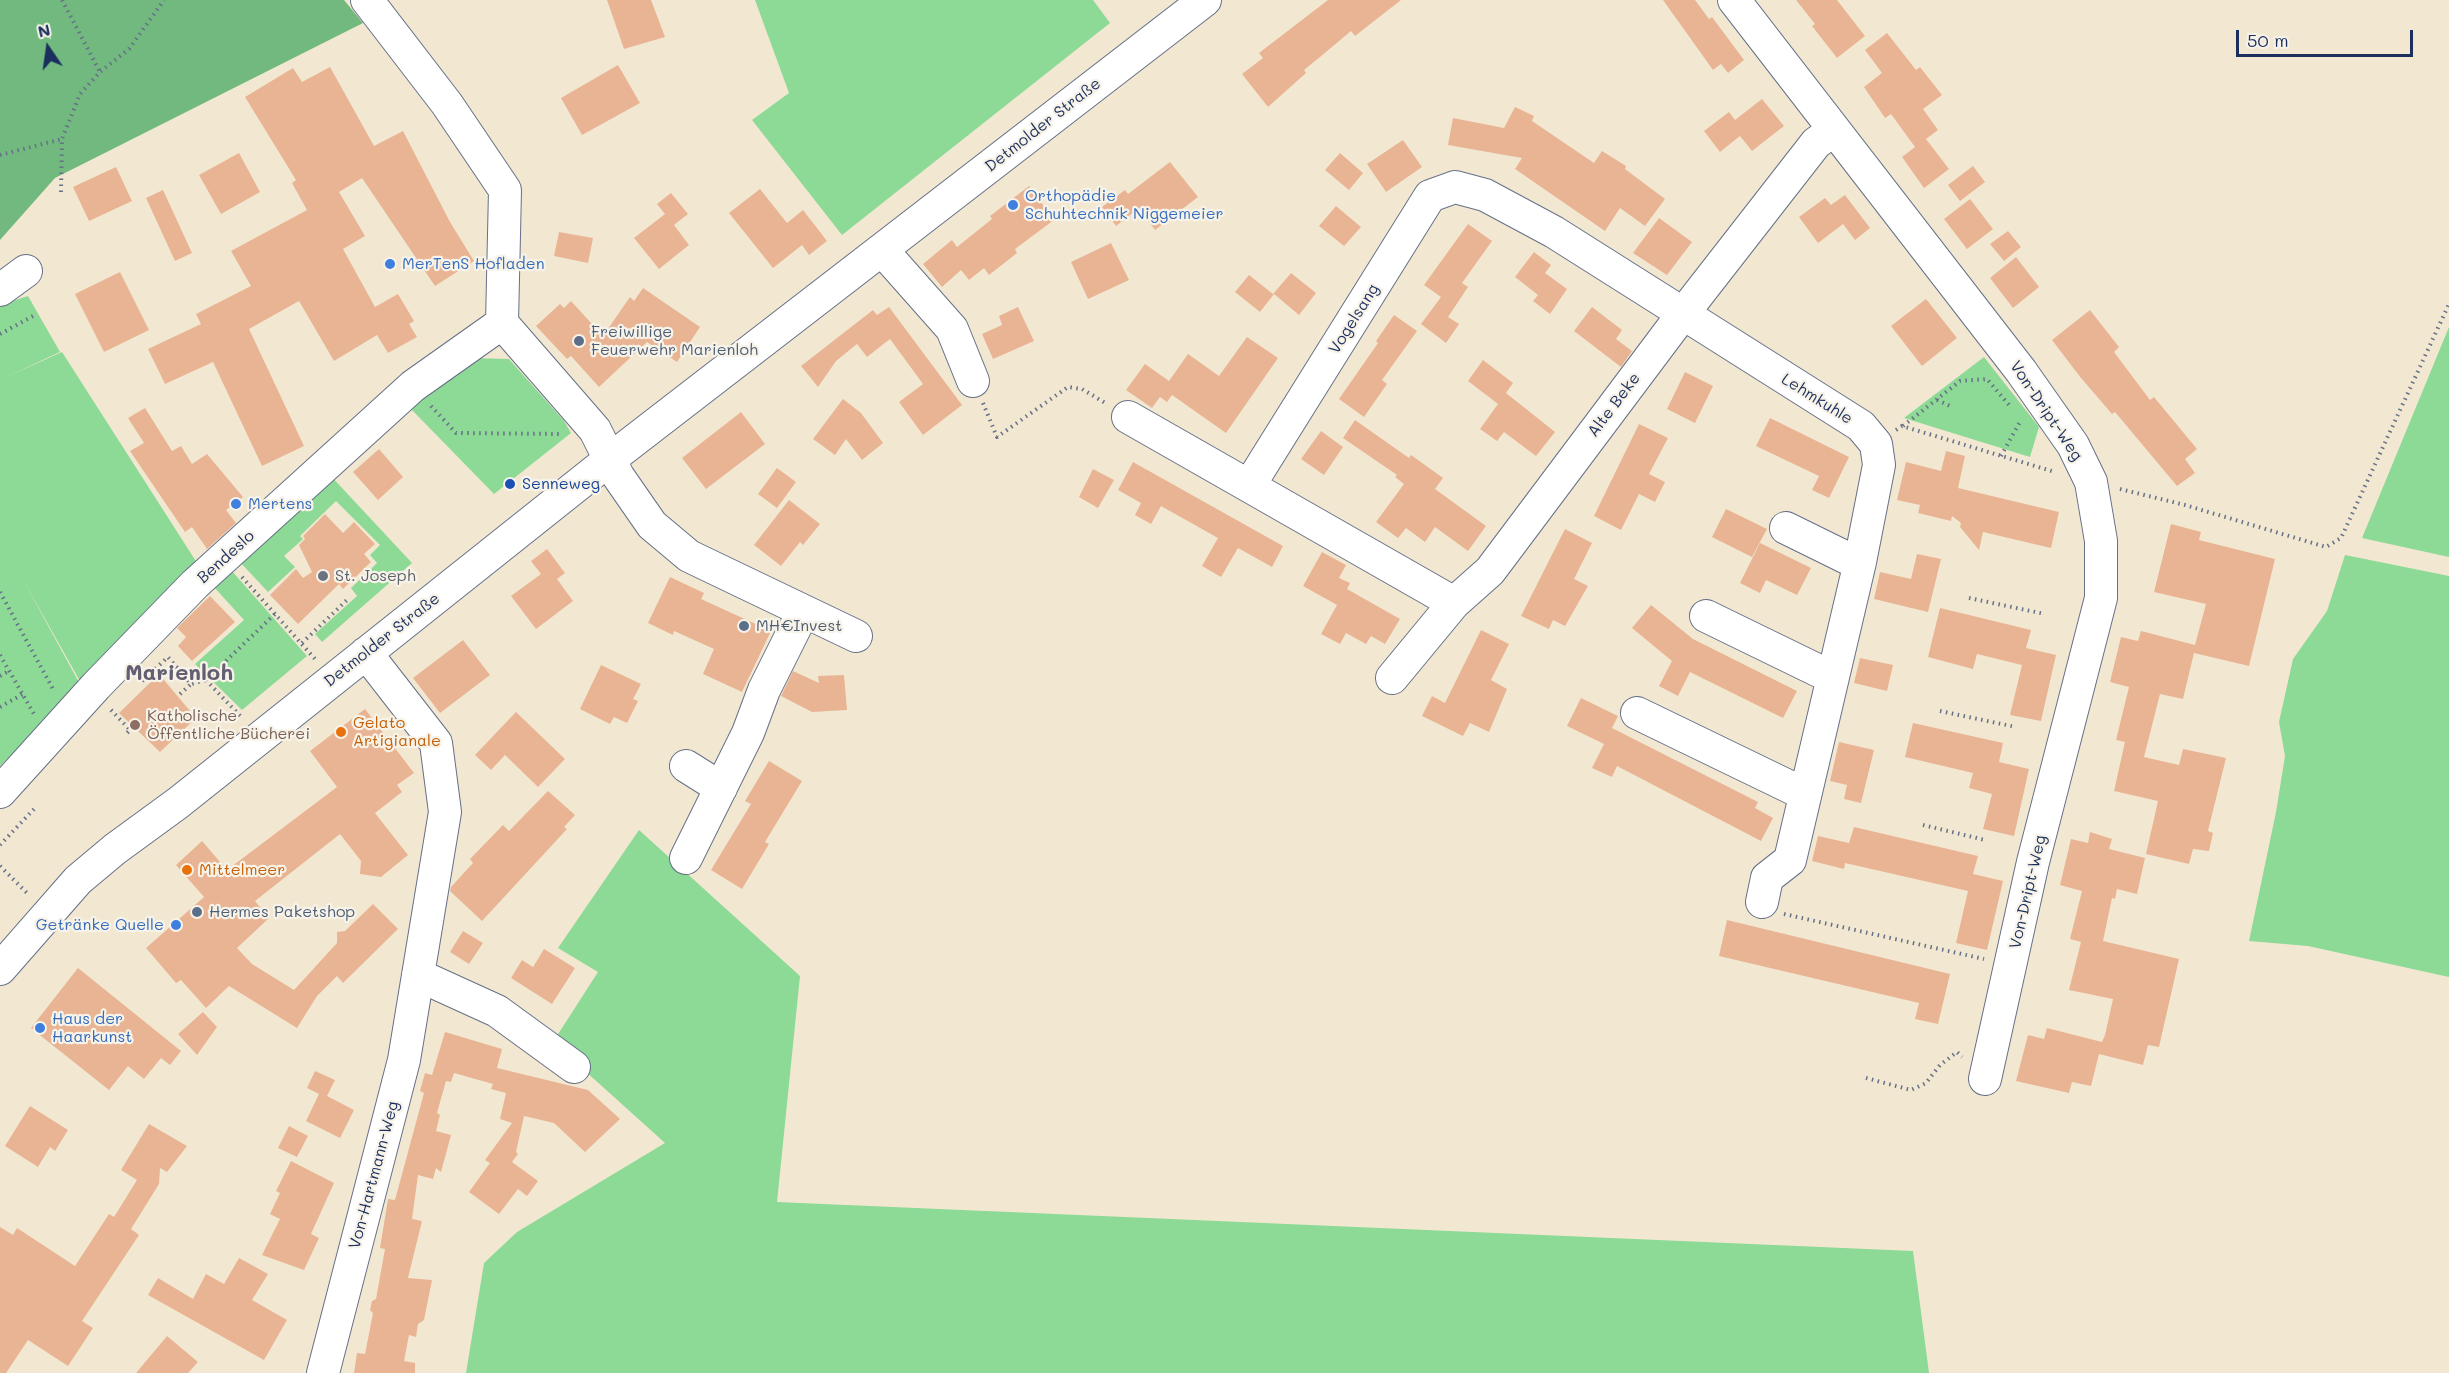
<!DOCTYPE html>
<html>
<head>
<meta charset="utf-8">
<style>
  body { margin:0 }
  #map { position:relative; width:2449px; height:1373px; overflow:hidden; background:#f2e8d2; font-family:Mali,sans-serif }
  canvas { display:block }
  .north { position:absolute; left:18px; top:18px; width:60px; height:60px; -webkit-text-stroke:4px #f7f3e8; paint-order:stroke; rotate:347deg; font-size:16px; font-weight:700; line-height:24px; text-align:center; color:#1b2f5e }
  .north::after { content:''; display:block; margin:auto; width:21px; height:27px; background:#1b2f5e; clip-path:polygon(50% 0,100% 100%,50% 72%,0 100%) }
  .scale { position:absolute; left:2236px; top:30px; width:177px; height:27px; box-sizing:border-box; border:3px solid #1b2f5e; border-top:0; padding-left:8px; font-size:18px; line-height:21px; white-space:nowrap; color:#1b2f5e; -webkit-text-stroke:4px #f7f3e8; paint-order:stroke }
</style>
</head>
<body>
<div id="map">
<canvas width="2449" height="1373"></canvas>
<div class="north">N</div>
<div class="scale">50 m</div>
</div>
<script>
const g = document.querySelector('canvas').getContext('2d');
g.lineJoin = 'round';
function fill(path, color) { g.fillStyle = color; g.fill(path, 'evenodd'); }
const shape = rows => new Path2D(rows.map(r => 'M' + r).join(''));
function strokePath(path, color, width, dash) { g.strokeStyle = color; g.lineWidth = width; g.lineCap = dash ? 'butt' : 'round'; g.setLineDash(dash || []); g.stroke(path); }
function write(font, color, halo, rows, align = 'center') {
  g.font = font + ' Mali,sans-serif'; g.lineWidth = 4.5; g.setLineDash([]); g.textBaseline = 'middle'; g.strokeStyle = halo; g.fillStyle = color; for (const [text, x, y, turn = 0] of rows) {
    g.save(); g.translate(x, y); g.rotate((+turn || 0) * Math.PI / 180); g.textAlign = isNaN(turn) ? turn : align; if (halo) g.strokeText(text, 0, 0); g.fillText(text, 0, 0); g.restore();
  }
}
const green = shape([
  [755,0,1093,0,1110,23,842,235,752,120,789,93],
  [28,296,60,352,4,378,62,352,199,566,81,683,22,578,81,686,0,766,0,305],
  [2449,327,2449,557,2362,538],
  [1984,357,2039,427,2030,457,1904,418],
  [472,358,509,359,564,421,571,433,494,494,411,409],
  [329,474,412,563,322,642,315,634,357,596,351,588,377,563,370,555,380,545,336,501,300,536,303,539,284,556,295,567,268,592,239,561],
  [2345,555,2449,576,2449,977,2308,946,2249,941,2276,812,2285,756,2279,722,2293,659,2327,611],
  [231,570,307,656,242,710,195,664,244,620,213,586],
  [639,830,800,976,777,1202,1913,1251,1929,1373,466,1373,484,1263,517,1232,665,1143,553,1042,598,972,558,948]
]);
const forest = shape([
  [0,0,344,0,363,23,55,178,0,240]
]);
const building = shape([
  [607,0,651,0,665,37,624,49],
  [1328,0,1401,0,1355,36,1351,31,1320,57,1304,70,1306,73,1268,107,1242,74,1263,58,1259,53],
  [1663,0,1695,0,1709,19,1712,17,1744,60,1728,73,1721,64,1713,70],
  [1796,0,1837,0,1865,36,1837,58,1812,26,1815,24],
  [1887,33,1916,70,1920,67,1942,95,1923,109,1938,130,1926,139,1949,169,1924,188,1902,157,1915,147,1891,114,1885,118,1864,87,1882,73,1865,50],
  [618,65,640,103,582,135,561,98],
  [330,67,374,146,403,131,450,222,474,261,435,286,362,178,339,192,365,236,343,249,375,307,398,294,414,321,409,324,417,337,388,353,377,335,334,361,299,301,249,329,304,446,262,466,213,362,165,384,148,349,201,324,196,314,251,286,231,251,307,210,292,183,296,180,245,97,293,68,302,82],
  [1762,99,1784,126,1752,151,1740,136,1720,152,1704,131,1729,112,1735,120],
  [1515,107,1534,116,1532,121,1594,163,1602,151,1626,166,1625,169,1665,199,1645,226,1620,208,1605,231,1515,169,1522,158,1448,145,1453,118,1504,128],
  [1403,140,1422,167,1386,192,1367,164],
  [239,153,260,192,221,214,199,175],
  [1340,153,1363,173,1349,190,1325,170],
  [1170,162,1198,197,1155,230,1139,208,1116,226,1102,207,1125,190,1128,194],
  [1973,166,1985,182,1960,201,1948,185],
  [116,167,132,201,89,221,73,187],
  [1029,186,1054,220,1015,249,1017,253,989,275,984,268,969,280,961,270,942,287,923,264,952,240,957,247,992,219,990,216],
  [760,189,787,223,803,210,827,241,809,255,802,245,773,268,729,213],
  [163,190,192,253,175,261,146,198],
  [671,193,688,214,674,225,671,221,689,245,659,269,634,238,665,214,657,204],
  [1845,195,1870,228,1855,240,1843,224,1818,243,1799,217,1825,198,1831,205],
  [1970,199,1993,229,1967,249,1944,219],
  [1336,206,1361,227,1344,246,1319,226],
  [1659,218,1692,242,1667,275,1633,253],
  [1468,224,1492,241,1462,283,1468,287,1448,317,1459,324,1446,343,1421,324,1441,297,1424,285],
  [2008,231,2021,247,2004,261,1990,244],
  [559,232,593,238,588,263,554,256],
  [1111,243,1129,280,1088,299,1071,262],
  [1534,252,1551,265,1545,273,1567,289,1550,314,1533,301,1538,295,1515,277],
  [2016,257,2039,287,2013,308,1990,278],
  [120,272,149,330,104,352,75,294],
  [1291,273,1316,293,1299,315,1274,294,1260,312,1235,292,1249,275,1273,294],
  [643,288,700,327,677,362,647,342,599,387,571,356,567,359,536,326,560,304,564,308,571,301,603,336,630,297,634,301],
  [1926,299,1957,338,1922,366,1891,326],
  [889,307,962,405,923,435,899,402,923,384,890,339,867,357,857,344,836,361,818,387,801,366,873,310,877,315],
  [1018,307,1034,341,993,359,982,334,1002,325,999,316],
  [1592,307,1622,330,1616,339,1632,351,1621,367,1574,331],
  [2090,310,2119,347,2114,352,2150,400,2154,397,2197,449,2185,459,2195,473,2177,486,2115,412,2112,414,2081,378,2052,340],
  [1394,315,1417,331,1382,380,1387,384,1364,417,1339,399,1378,343,1376,341],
  [1247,337,1278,358,1226,433,1172,395,1167,402,1160,397,1152,408,1126,390,1145,364,1169,381,1188,354,1219,376],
  [1483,360,1513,383,1506,393,1555,432,1536,456,1504,432,1497,441,1480,429,1498,404,1468,381],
  [1685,372,1713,386,1695,423,1667,409],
  [843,399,861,413,883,443,862,460,846,439,835,455,813,439],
  [145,408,172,451,181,446,192,464,207,454,243,497,226,510,236,523,207,549,192,527,185,532,130,451,144,443,128,418],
  [741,412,765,444,706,489,682,458],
  [1770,418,1849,457,1829,498,1812,490,1819,476,1756,446],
  [1355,420,1409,458,1411,455,1443,478,1435,489,1486,526,1468,551,1435,527,1425,542,1406,528,1398,538,1376,522,1404,484,1395,477,1397,475,1343,438],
  [1639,424,1668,438,1649,474,1665,482,1655,502,1639,494,1621,530,1594,516],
  [1321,431,1343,447,1324,475,1301,459],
  [379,449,403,477,378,500,353,472],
  [1946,451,1965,456,1958,488,2059,512,2051,548,1983,532,1979,550,1960,527,1961,523,1952,516,1951,521,1918,513,1920,505,1897,500,1906,462,1941,471],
  [1133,462,1283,546,1272,567,1238,548,1221,577,1202,566,1218,538,1161,506,1151,524,1135,515,1141,503,1118,490],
  [777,468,796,482,777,508,758,494],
  [1093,469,1114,480,1098,508,1079,497],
  [789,500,820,524,803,545,800,542,781,566,754,545],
  [1726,509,1767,529,1752,557,1712,537],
  [325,514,343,533,354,522,375,544,364,554,371,562,343,589,339,584,298,624,270,595,296,569,303,578,312,572,299,545,305,539,303,536],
  [2171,524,2201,532,2199,540,2275,559,2249,666,2194,653,2183,699,2160,694,2144,757,2179,765,2183,749,2226,758,2208,831,2213,833,2209,851,2193,849,2189,864,2146,854,2158,801,2114,791,2125,742,2116,740,2129,687,2110,682,2121,637,2138,641,2141,631,2195,645,2206,604,2154,592],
  [1565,529,1592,543,1574,579,1588,586,1565,626,1553,620,1549,629,1521,616],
  [1760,543,1811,568,1797,595,1766,580,1760,593,1740,583],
  [547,549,565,573,557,579,573,601,536,629,511,596,541,574,531,561],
  [1322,552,1346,565,1339,578,1350,583,1347,589,1400,619,1385,644,1371,636,1366,644,1346,633,1340,644,1321,634,1337,605,1303,586],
  [1917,554,1941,559,1928,612,1874,599,1880,572,1911,579],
  [670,577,704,593,701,599,771,631,742,692,703,674,714,649,674,631,673,635,648,623],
  [210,596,235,622,192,661,178,646,186,637,177,628],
  [1651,605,1693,639,1797,691,1783,718,1690,672,1678,696,1659,686,1672,661,1632,628],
  [1940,608,2031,630,2026,648,2056,655,2041,721,2010,715,2022,665,1977,654,1973,669,1928,657],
  [1481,630,1509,644,1491,680,1507,689,1489,732,1470,723,1463,736,1422,716,1432,696,1445,703],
  [463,640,490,675,440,713,413,678],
  [1860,658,1893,665,1887,691,1854,683],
  [601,665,641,684,633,699,638,701,627,723,614,717,610,724,580,709],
  [793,671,819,683,818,676,844,675,847,710,812,712,781,696],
  [159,674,196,718,160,752,119,713],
  [1581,698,1618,716,1604,744,1567,726],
  [365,709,414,773,397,785,402,792,375,813,408,855,381,877,360,874,361,861,340,834,255,901,269,918,237,948,252,964,294,990,337,943,337,932,345,931,373,904,398,929,343,983,337,976,317,996,297,1028,229,986,206,1008,181,980,176,983,146,948,204,897,176,865,202,841,227,870,337,787,310,751],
  [516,712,565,759,538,787,505,755,491,770,475,755],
  [1913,723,2003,743,1999,762,2029,769,2014,836,1983,829,1992,794,1969,788,1973,773,1905,757],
  [1612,728,1758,802,1755,808,1773,818,1761,841,1617,766,1612,777,1592,768],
  [1839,742,1874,750,1861,803,1844,799,1847,785,1830,781],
  [769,761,802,781,765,842,769,844,742,889,711,870,751,804,745,801],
  [548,791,575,815,564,827,567,829,482,921,450,891,451,887,473,863,470,859,503,825,509,831],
  [1854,827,1978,856,1973,874,2003,881,1987,950,1956,943,1968,891,1845,863,1844,869,1812,861,1818,836,1849,843],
  [2090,832,2112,839,2109,849,2145,858,2137,894,2117,889,2115,899,2112,898,2103,941,2179,959,2159,1047,2148,1045,2143,1065,2099,1054,2091,1086,2072,1082,2069,1093,2016,1081,2028,1035,2044,1039,2047,1028,2102,1042,2105,1035,2113,999,2069,990,2081,942,2070,939,2082,891,2060,885,2071,839,2088,843],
  [1727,920,1950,974,1938,1024,1915,1019,1919,1003,1719,956],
  [463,931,483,943,469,964,450,952],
  [544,949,575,968,552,1004,511,978,522,960,533,967],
  [78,968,181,1051,170,1065,161,1058,144,1079,128,1066,109,1090,31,1028],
  [203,1012,217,1027,197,1055,178,1034],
  [445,1032,502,1049,497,1068,588,1090,620,1119,585,1152,554,1123,524,1116,516,1152,518,1154,512,1162,538,1181,527,1196,518,1189,499,1214,469,1192,490,1163,485,1160,512,1123,500,1119,506,1093,491,1089,493,1084,454,1073,451,1082,446,1081,437,1113,440,1115,436,1131,451,1135,441,1172,436,1168,433,1179,418,1175,412,1219,422,1221,408,1278,432,1280,424,1320,418,1324,416,1337,409,1335,404,1361,415,1363,415,1373,354,1373,357,1353,365,1354,373,1313,370,1310,372,1301,376,1299,385,1249,380,1248,388,1199,395,1200,424,1093,420,1091,425,1073,432,1075],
  [315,1071,335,1080,327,1096,354,1110,340,1138,306,1121,319,1094,307,1088],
  [30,1106,68,1130,55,1151,50,1147,38,1167,5,1146],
  [149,1124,187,1146,167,1172,160,1168,159,1184,131,1229,139,1235,82,1321,93,1328,68,1366,28,1340,6,1373,0,1373,0,1227,13,1235,17,1228,75,1266,109,1214,114,1217,137,1180,121,1170],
  [289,1126,308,1136,297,1157,278,1148],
  [291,1161,334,1183,311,1234,319,1238,304,1270,262,1255,280,1219,270,1214,280,1193,276,1191],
  [239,1258,268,1274,252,1300,287,1320,264,1360,148,1295,158,1278,193,1299,206,1274,224,1284],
  [167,1336,198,1362,188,1373,136,1373]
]);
const path = shape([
  [62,0,100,72],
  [0,155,62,139],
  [61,192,62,139,80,94,100,72,129,49,164,0],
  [0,334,35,315],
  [1937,400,1950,406],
  [983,403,997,437,1068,387,1082,389,1107,404],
  [431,406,456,433,562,434],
  [1903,426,1960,381,1987,379,2009,405],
  [1896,430,1902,426,2055,472],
  [2001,456,2021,420],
  [2120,489,2185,505,2326,547,2341,538,2449,304],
  [242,577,315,659],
  [0,592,54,691],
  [1969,598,2045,614],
  [302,643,348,599],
  [0,655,34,714],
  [0,676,9,671],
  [206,680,243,719],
  [142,681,168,657,191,684,206,680,276,613],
  [180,694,191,684],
  [0,707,23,694],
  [111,710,130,730,127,733],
  [1940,711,2016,727],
  [1923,825,1985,840],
  [0,845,34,809],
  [0,866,29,895],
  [1784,914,1984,959],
  [1866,1078,1911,1090,1926,1083,1940,1065,1957,1052,1962,1057]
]);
const minor = shape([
  [367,0,447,104,505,190,502,323,595,430,618,476,652,525,689,556,856,636],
  [1734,0,2021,371,2073,445,2091,482,2101,541,2101,598,2033,862,1985,1079],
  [882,250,952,329,973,381],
  [0,290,26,271],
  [1128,417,1249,486],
  [1786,528,1849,559,1860,562],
  [1454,603,1249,486,1430,196,1455,187,1485,195,1554,232,1861,426,1876,444,1879,465,1860,562,1790,860,1767,878,1762,902],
  [1706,616,1819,671,1833,675],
  [1392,678,1454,603,1490,571,1682,315,1816,143,1834,130],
  [1637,713,1794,789,1806,791],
  [686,766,721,788],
  [0,792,96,686,195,584,413,386,502,323],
  [686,858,748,733,764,690,803,612],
  [0,969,78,880,115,849,178,803,609,460,1205,0],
  [418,975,497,1011,574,1067],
  [323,1373,404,1060,445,812,436,743,366,653]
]);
const markers = [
  [1013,205,6,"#3f7fe0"],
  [390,264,6,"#3f7fe0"],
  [579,341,6,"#5c6f8a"],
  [510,484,6,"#1a4fb4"],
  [236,504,6,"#3f7fe0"],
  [323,576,6,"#6b7280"],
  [744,626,6,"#5c6f8a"],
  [135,725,6,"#8d6e63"],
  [341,732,6,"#e8710a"],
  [187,870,6,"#e8710a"],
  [197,912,6,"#5c6f8a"],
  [176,925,6,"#3f7fe0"],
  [40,1028,6,"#3f7fe0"]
];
const streetNames = [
  ["Detmolder Straße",1043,125,-38],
  ["Vogelsang",1354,319,-58],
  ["Lehmkuhle",1817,399,32],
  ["Alte Beke",1614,405,-53],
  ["Von-Dript-Weg",2046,411,56],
  ["Bendeslo",226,557,-42],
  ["Detmolder Straße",382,640,-38],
  ["Von-Dript-Weg",2028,892,-77],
  ["Von-Hartmann-Weg",374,1175,-75]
];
const shopNames = [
  ["Orthopädie",1025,196],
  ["Schuhtechnik Niggemeier",1025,214],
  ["MerTenS Hofladen",402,264],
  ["Mertens",248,504],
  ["Getränke Quelle",164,925,"right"],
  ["Haus der",52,1019],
  ["Haarkunst",52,1037]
];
const serviceNames = [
  ["Freiwillige",591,332],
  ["Feuerwehr Marienloh",591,350],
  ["MH€Invest",756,626],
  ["Hermes Paketshop",209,912]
];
const transitNames = [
  ["Senneweg",522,484]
];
const worshipNames = [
  ["St. Joseph",335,576]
];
const educationNames = [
  ["Katholische",147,716],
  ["Öffentliche Bücherei",147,734]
];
const foodNames = [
  ["Gelato",353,723],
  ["Artigianale",353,741],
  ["Mittelmeer",199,870]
];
const districtNames = [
  ["Marienloh",179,673]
];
fill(green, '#8dd996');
fill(forest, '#72b97f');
fill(building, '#e9b494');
strokePath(minor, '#667087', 34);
strokePath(path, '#667087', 4, [1.5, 4.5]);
strokePath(minor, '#fff', 32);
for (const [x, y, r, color] of markers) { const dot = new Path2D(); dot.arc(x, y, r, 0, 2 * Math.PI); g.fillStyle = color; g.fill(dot); strokePath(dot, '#f7f3e8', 2); }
write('16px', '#1b2f5e', '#f7f3e8', streetNames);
write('16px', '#366cbe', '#f7f3e8', shopNames, 'left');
write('16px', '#4e5e75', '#f7f3e8', serviceNames, 'left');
write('16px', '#164399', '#f7f3e8', transitNames, 'left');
write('16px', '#5b616d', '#f7f3e8', worshipNames, 'left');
write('16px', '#785e54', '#f7f3e8', educationNames, 'left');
write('16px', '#c56008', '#f7f3e8', foodNames, 'left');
write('bold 22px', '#635e71', '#f7f3e8', districtNames);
</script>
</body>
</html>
